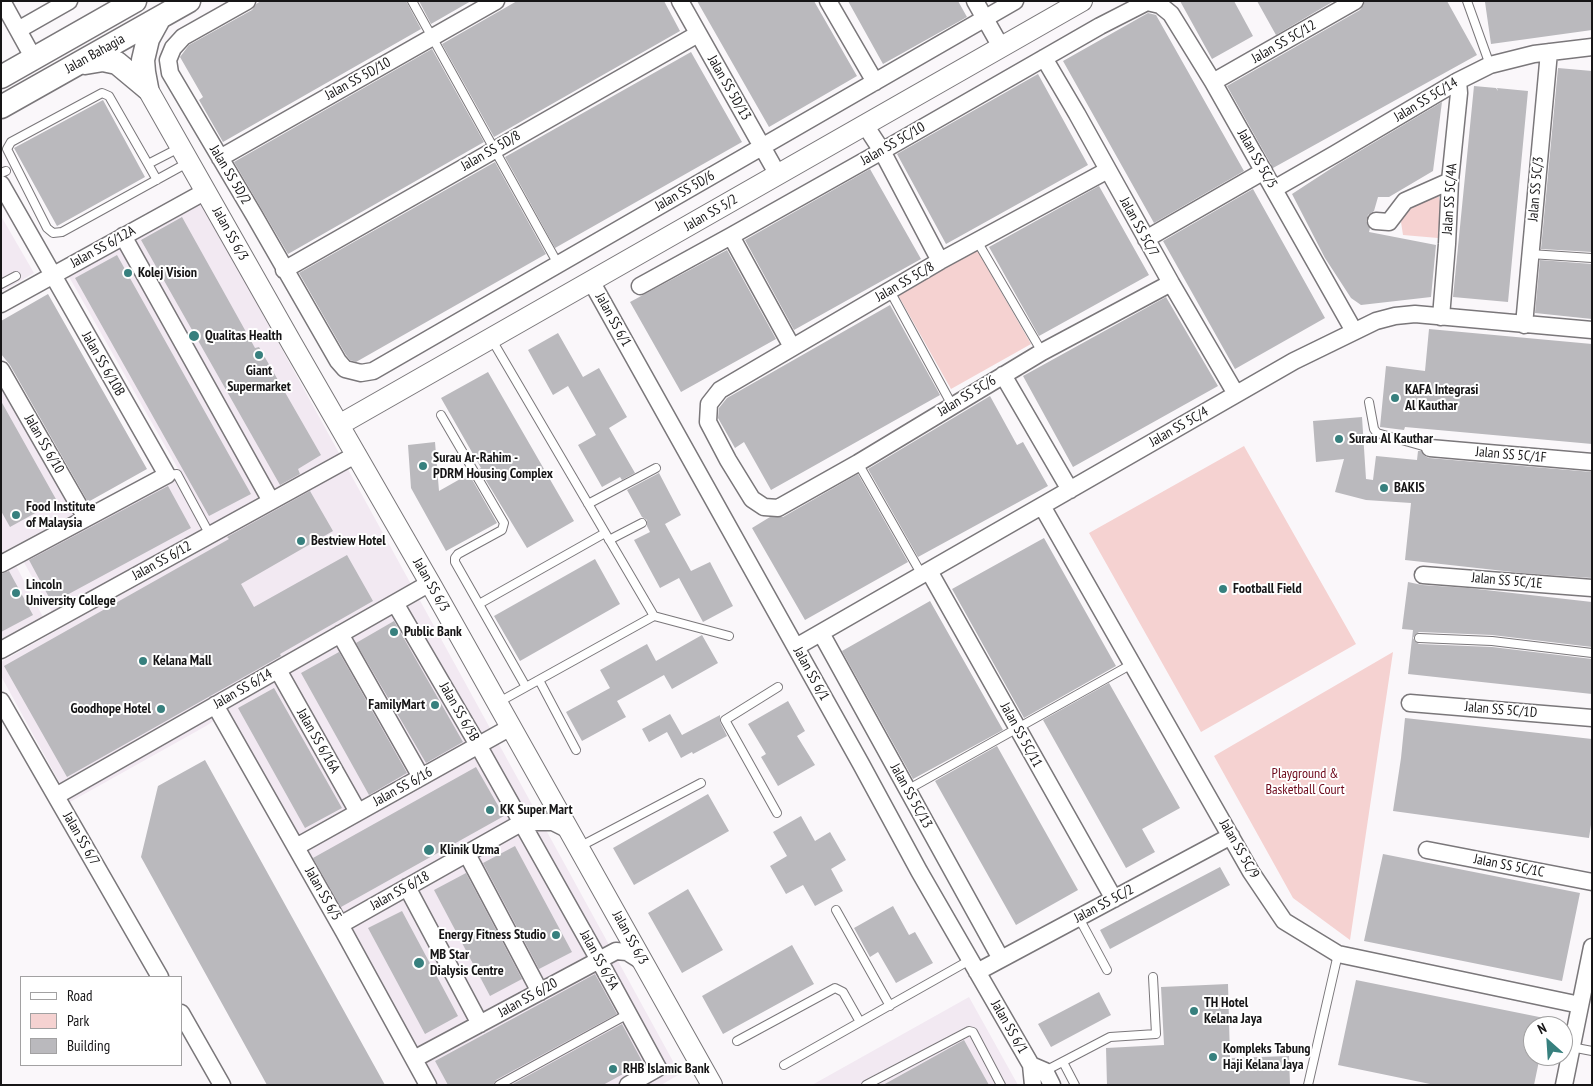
<!DOCTYPE html>
<html>
<head>
<meta charset="utf-8">
<style>
  body { margin:0 }
  #map { position:relative; width:1593px; height:1086px; overflow:hidden; background:#faf7fa; font-family:"PT Sans Narrow",sans-serif }
  canvas { display:block }
  .frame { position:absolute; inset:0; border:2px solid #161516; pointer-events:none }
  .legend { position:absolute; left:20px; top:976px; width:162px; height:90px; box-sizing:border-box; background:#fff; border:1px solid #a2a1a2; margin:0; padding:6px 9px; list-style:none; font-size:15px; color:#161516 }
  .legend li { display:flex; align-items:center; gap:10px; height:25px }
  .legend b { width:25px; border:1px solid #a2a1a2 }
  .north { position:absolute; left:1523px; top:1016px; width:50px; height:50px; box-sizing:border-box; background:#fff; border:1px solid #a2a1a2; border-radius:50%; rotate:334deg; font-size:14px; font-weight:700; line-height:20px; text-align:center; color:#161516 }
  .north::after { content:''; display:block; margin:auto; width:18px; height:22px; background:#37807e; clip-path:polygon(50% 0,100% 100%,50% 72%,0 100%) }
</style>
</head>
<body>
<div id="map">
<canvas width="1593" height="1086"></canvas>
<div class="frame"></div>
<ul class="legend">
<li><b style="height:6px;background:#fff"></b>Road</li>
<li><b style="height:14px;background:#f5d2d1"></b>Park</li>
<li><b style="height:14px;background:#bab9bd"></b>Building</li>
</ul>
<div class="north">N</div>
</div>
<script>
const g = document.querySelector('canvas').getContext('2d');
g.lineJoin = 'round';
function fill(path, color) { g.fillStyle = color; g.fill(path, 'evenodd'); }
const shape = rows => new Path2D(rows.map(r => 'M' + r).join(''));
function strokePath(path, color, width, dash) { g.strokeStyle = color; g.lineWidth = width; g.lineCap = dash ? 'butt' : 'round'; g.setLineDash(dash || []); g.stroke(path); }
function write(font, color, halo, rows, align = 'center') {
  g.font = font + ' "PT Sans Narrow",sans-serif'; g.lineWidth = 4; g.setLineDash([]); g.textBaseline = 'middle'; g.strokeStyle = halo; g.fillStyle = color; for (const [text, x, y, turn = 0] of rows) {
    g.save(); g.translate(x, y); g.rotate((+turn || 0) * Math.PI / 180); g.textAlign = isNaN(turn) ? turn : align; if (halo) g.strokeText(text, 0, 0); g.fillText(text, 0, 0); g.restore();
  }
}
const built = shape([
  [200,200,680,1074,661,1085,436,1085,227,712,206,726,70,802,1,676,1,662,61,628,22,559,181,474,68,275],
  [1,216,34,273,1,292],
  [1,385,74,514,1,553],
  [14,562,43,617,1,639,1,569],
  [969,997,1018,1085,812,1085]
]);
const green = shape([
  [1430,195,1439,197,1441,206,1438,238,1403,235,1401,222,1406,209],
  [977,250,1031,344,951,389,898,295],
  [1244,446,1356,644,1201,732,1089,533],
  [1393,652,1350,940,1293,898,1214,756]
]);
const building = shape([
  [261,1,406,1,421,29,223,142,199,100,203,97,180,57,189,45,252,10,256,4],
  [419,1,471,1,431,24],
  [517,1,664,1,680,31,494,137,442,44],
  [697,1,814,1,857,76,769,127],
  [848,1,958,1,967,17,883,64],
  [1180,1,1234,1,1253,36,1212,59],
  [1257,1,1334,1,1276,35],
  [1365,1,1447,1,1477,55,1273,168,1227,86,1360,10,1363,6],
  [1491,1,1592,1,1592,30,1491,44,1485,2],
  [1148,13,1156,15,1244,171,1154,223,1063,61],
  [432,49,484,142,288,254,234,162],
  [691,52,742,142,555,248,505,157],
  [1558,68,1592,71,1592,252,1541,249],
  [1038,74,1088,165,946,244,897,154],
  [1474,86,1496,88,1498,91,1497,88,1528,91,1508,302,1453,297],
  [103,100,145,177,57,226,14,148],
  [1442,102,1433,171,1389,197,1378,197,1374,211,1368,215,1366,221,1370,228,1369,232,1436,245,1431,297,1361,305,1351,298,1325,258,1292,194,1338,164],
  [495,162,546,254,356,362,350,360,346,355,299,273],
  [870,169,921,259,794,330,745,240],
  [1099,186,1149,275,1039,336,989,247],
  [1253,189,1325,318,1235,369,1163,241],
  [182,217,255,348,259,347,321,455,298,469,300,474,280,485,141,240],
  [727,250,776,339,681,392,630,302],
  [117,255,251,494,209,516,75,278],
  [1540,260,1592,264,1592,319,1535,313],
  [48,294,147,469,88,502,10,365,1,354,1,321],
  [1166,297,1218,386,1073,467,1023,376],
  [890,305,940,395,771,490,744,442,735,448,718,418,719,408,727,398],
  [1429,329,1592,344,1592,444,1405,427,1404,430,1380,427,1386,366,1425,371],
  [558,333,583,377,599,368,627,417,609,428,635,473,622,480,620,477,602,487,578,445,596,435,568,386,553,395,528,350],
  [488,372,574,521,527,548,479,469,481,468,441,398],
  [990,396,1017,445,1023,442,1048,486,918,557,868,469],
  [1,401,57,501,10,527,1,511],
  [1362,417,1366,479,1373,480,1376,456,1417,460,1418,451,1421,451,1425,456,1429,458,1592,472,1592,578,1522,573,1405,560,1411,503,1366,500,1335,492,1344,459,1316,462,1313,421],
  [435,442,439,491,469,474,497,523,446,551,411,488,408,445],
  [659,473,681,515,665,524,691,571,710,562,733,606,703,622,679,578,660,588,634,540,650,532,647,526,647,520,642,517,627,490],
  [858,474,908,562,805,620,752,528,770,517,783,517],
  [168,486,191,528,52,603,29,560],
  [310,491,333,531,241,584,254,607,347,555,373,601,280,654,281,656,67,777,4,666,229,539,227,537],
  [1044,538,1116,666,1024,718,952,589],
  [595,559,620,604,520,661,494,616],
  [9,571,33,615,1,632,1,574],
  [1408,582,1422,585,1468,588,1592,602,1592,647,1492,635,1419,632,1415,635,1413,638,1416,642,1419,644,1492,647,1592,659,1592,694,1408,674,1413,630,1402,629],
  [930,601,1003,730,913,779,842,651],
  [394,621,463,742,426,763,356,643],
  [702,635,718,663,672,689,664,675,617,701,626,717,582,741,566,712,610,688,600,670,647,644,656,661],
  [339,652,407,773,369,795,301,673],
  [1109,683,1180,808,1142,829,1155,852,1126,868,1043,720],
  [274,688,342,808,305,828,238,708],
  [788,701,805,731,797,736,815,765,778,786,761,757,766,754,748,724],
  [670,714,682,735,720,715,720,722,727,736,693,754,692,752,681,758,667,732,649,742,642,729],
  [1405,718,1592,739,1592,818,1589,838,1393,811,1401,758],
  [997,746,1078,890,1016,925,935,781],
  [205,760,385,1085,267,1085,141,857,158,786],
  [476,767,504,816,341,907,313,858],
  [708,794,729,831,634,885,613,848],
  [801,816,815,841,830,832,846,860,831,869,843,891,815,906,803,885,786,894,770,866,787,856,773,832],
  [515,846,572,952,539,969,483,863],
  [1383,854,1580,893,1562,981,1364,941],
  [1220,867,1230,885,1110,949,1100,930],
  [466,873,522,979,490,996,434,890],
  [688,889,723,950,682,973,648,913],
  [893,906,909,935,915,932,933,963,896,983,878,952,870,957,854,928],
  [402,911,458,1016,425,1034,368,928],
  [792,945,814,984,723,1034,702,996],
  [595,974,617,1014,496,1080,493,1085,448,1085,435,1061],
  [1356,980,1559,1021,1558,1026,1533,1026,1533,1056,1540,1056,1534,1085,1435,1085,1338,1065],
  [1228,984,1230,1058,1289,1056,1290,1085,1107,1085,1106,1048,1164,1045,1161,987],
  [1099,992,1111,1015,1051,1047,1038,1024],
  [622,1024,643,1063,603,1085,511,1085],
  [964,1040,989,1085,883,1085]
]);
const service = shape([
  [412,1,558,264],
  [1467,1,1490,65],
  [181,147,148,164,109,96,102,93,11,142,7,149,47,228,53,233,62,232,189,162],
  [148,164,157,180],
  [1,173,6,171],
  [977,241,1042,352],
  [1530,254,1592,258],
  [1,284,16,276],
  [890,291,952,405],
  [492,340,654,616,729,636],
  [1369,402,1374,429,1377,433,1430,448],
  [441,415,504,523,502,530,458,554,455,558,455,562,526,687],
  [858,463,922,575],
  [167,475,177,474,210,535],
  [588,504,656,468],
  [609,540,642,523],
  [479,604,605,533],
  [1419,638,1492,641,1592,653],
  [539,680,576,750],
  [499,702,654,616],
  [907,790,1132,664],
  [777,813,725,720,778,687],
  [579,847,701,783],
  [836,910,890,1006],
  [1079,918,1107,970],
  [737,1041,835,988,843,992,860,1022],
  [1571,1047,1592,1051],
  [1063,1062,1075,1085],
  [784,1065,970,960],
  [1045,1071,1110,1037,1156,1034,1153,977],
  [499,1085,628,1014],
  [866,1085,969,1031,973,1032,1001,1085],
  [1308,1085,1338,954]
]);
const minor = shape([
  [2,1,34,59],
  [247,1,183,37,173,48,168,60,170,73,254,215,338,361,345,369,361,373,373,371,1015,1],
  [680,1,778,175],
  [828,1,875,82],
  [975,1,1001,47],
  [18,30,69,1],
  [1044,58,1077,114,1171,283,1236,394],
  [1213,82,1355,1],
  [865,125,882,151,940,261],
  [220,158,496,1],
  [1108,170,940,261,720,390,709,404,708,422,728,460,752,499,764,507,778,508,858,463,1042,352,1171,283],
  [1,184,167,475,1,564],
  [1274,189,1335,154,1458,81,1490,65,1534,54,1592,47],
  [1376,221,1389,222,1405,201,1450,181],
  [123,236,271,501],
  [731,236,792,347],
  [1146,239,1264,171],
  [284,270,698,34],
  [591,281,861,764,919,871,1031,1065,1033,1085],
  [640,286,731,236,882,151,1100,26,1147,2,1160,5,1171,14,1213,82,1354,331],
  [1,304,206,191],
  [1441,317,1447,244,1450,181,1459,93,1458,81],
  [1524,325,1549,52],
  [1,370,86,518],
  [1003,375,1070,490],
  [1430,448,1592,462],
  [1042,506,1251,872,1284,921,1338,954,1580,1005],
  [929,571,1114,899],
  [1423,575,1592,588],
  [395,603,478,745,599,960,658,1068,628,1085],
  [821,633,1001,959],
  [340,634,421,777],
  [796,647,1294,361,1376,321,1395,316,1415,314,1592,330],
  [1,650,357,454],
  [278,670,358,812],
  [1,701,160,977],
  [1410,703,1592,718],
  [215,705,344,932,428,1085],
  [56,796,430,583],
  [296,847,511,727],
  [1427,850,1592,882],
  [467,854,540,992],
  [407,887,480,1024],
  [340,925,521,823,537,822,553,822,569,830],
  [977,972,1231,836],
  [181,1013,222,1085],
  [414,1059,616,951,627,952,643,962],
  [1031,1065,1045,1071,1052,1085],
  [1564,1085,1592,947]
]);
const tertiary = shape([
  [147,88,291,342,430,583,712,1085],
  [339,425,1082,1]
]);
const secondary = shape([
  [85,63,103,60,117,63,147,88],
  [1,77,135,1],
  [147,88,144,72,143,60,148,39,159,19],
  [1,107,189,1]
]);
const markers = [
  [128,273,5,"#37807e"],
  [194,336,6,"#37807e"],
  [259,355,5,"#37807e"],
  [1395,398,5,"#37807e"],
  [1339,439,5,"#37807e"],
  [423,466,5,"#37807e"],
  [1384,488,5,"#37807e"],
  [16,515,5,"#37807e"],
  [301,541,5,"#37807e"],
  [1223,589,5,"#37807e"],
  [16,593,5,"#37807e"],
  [394,632,5,"#37807e"],
  [143,661,5,"#37807e"],
  [435,705,5,"#37807e"],
  [161,709,5,"#37807e"],
  [490,810,5,"#37807e"],
  [429,850,6,"#37807e"],
  [556,935,5,"#37807e"],
  [419,963,6,"#37807e"],
  [1194,1011,5,"#37807e"],
  [1213,1057,5,"#37807e"],
  [613,1069,5,"#37807e"]
];
const streetNames = [
  ["Jalan SS 5C/12",1284,42,-30],
  ["Jalan Bahagia",95,54,-29],
  ["Jalan SS 5D/10",358,79,-29],
  ["Jalan SS 5D/13",729,88,60],
  ["Jalan SS 5C/14",1426,100,-31],
  ["Jalan SS 5C/10",893,144,-30],
  ["Jalan SS 5D/8",491,151,-30],
  ["Jalan SS 5C/5",1257,159,60],
  ["Jalan SS 5D/2",230,175,59],
  ["Jalan SS 5C/3",1536,189,-85],
  ["Jalan SS 5D/6",685,191,-30],
  ["Jalan SS 5C/4A",1450,199,-86],
  ["Jalan SS 5/2",711,213,-30],
  ["Jalan SS 5C/7",1139,227,61],
  ["Jalan SS 6/3",230,234,61],
  ["Jalan SS 6/12A",103,247,-29],
  ["Jalan SS 5C/8",905,282,-30],
  ["Jalan SS 6/1",613,320,61],
  ["Jalan SS 6/10B",103,364,60],
  ["Jalan SS 5C/6",967,396,-31],
  ["Jalan SS 5C/4",1179,427,-30],
  ["Jalan SS 6/10",44,444,60],
  ["Jalan SS 5C/1F",1511,455,5],
  ["Jalan SS 6/12",162,561,-29],
  ["Jalan SS 5C/1E",1507,581,5],
  ["Jalan SS 6/3",431,585,60],
  ["Jalan SS 6/1",811,674,61],
  ["Jalan SS 6/14",243,689,-30],
  ["Jalan SS 5C/1D",1501,710,5],
  ["Jalan SS 6/5B",459,712,60],
  ["Jalan SS 5C/11",1021,735,61],
  ["Jalan SS 6/16A",318,741,60],
  ["Jalan SS 6/16",403,787,-29],
  ["Jalan SS 5C/13",911,796,61],
  ["Jalan SS 6/7",81,839,60],
  ["Jalan SS 5C/9",1239,849,60],
  ["Jalan SS 5C/1C",1509,866,11],
  ["Jalan SS 6/18",400,891,-29],
  ["Jalan SS 6/5",323,894,60],
  ["Jalan SS 5C/2",1104,904,-28],
  ["Jalan SS 6/3",630,938,61],
  ["Jalan SS 6/5A",599,960,61],
  ["Jalan SS 6/20",528,998,-29],
  ["Jalan SS 6/1",1009,1027,60]
];
const poiNames = [
  ["Kolej Vision",138,273],
  ["Qualitas Health",205,336],
  ["Giant",259,371,"center"],
  ["Supermarket",259,387,"center"],
  ["KAFA Integrasi",1405,390],
  ["Al Kauthar",1405,406],
  ["Surau Al Kauthar",1349,439],
  ["Surau Ar-Rahim -",433,458],
  ["PDRM Housing Complex",433,474],
  ["BAKIS",1394,488],
  ["Food Institute",26,507],
  ["of Malaysia",26,523],
  ["Bestview Hotel",311,541],
  ["Lincoln",26,585],
  ["University College",26,601],
  ["Football Field",1233,589],
  ["Public Bank",404,632],
  ["Kelana Mall",153,661],
  ["FamilyMart",425,705,"right"],
  ["Goodhope Hotel",151,709,"right"],
  ["KK Super Mart",500,810],
  ["Klinik Uzma",440,850],
  ["Energy Fitness Studio",546,935,"right"],
  ["MB Star",430,955],
  ["Dialysis Centre",430,971],
  ["TH Hotel",1204,1003],
  ["Kelana Jaya",1204,1019],
  ["Kompleks Tabung",1223,1049],
  ["Haji Kelana Jaya",1223,1065],
  ["RHB Islamic Bank",623,1069]
];
const parkNames = [
  ["Playground &",1305,774],
  ["Basketball Court",1305,790]
];
fill(built, '#f2e9f2');
fill(green, '#f5d2d1');
fill(building, '#bab9bd');
strokePath(service, '#7a777a', 10);
strokePath(minor, '#7a777a', 19);
strokePath(tertiary, '#7a777a', 22);
strokePath(secondary, '#7a777a', 25);
strokePath(service, '#fff', 8);
strokePath(minor, '#fff', 16);
strokePath(tertiary, '#fff', 20);
strokePath(secondary, '#fff', 22);
for (const [x, y, r, color] of markers) { const dot = new Path2D(); dot.arc(x, y, r, 0, 2 * Math.PI); g.fillStyle = color; g.fill(dot); strokePath(dot, '#fff', 2); }
write('14px', '#161516', '#fff', streetNames);
write('bold 14px', '#161516', '#fff', poiNames, 'left');
write('14px', '#6d091b', '#fff', parkNames);
</script>
</body>
</html>
